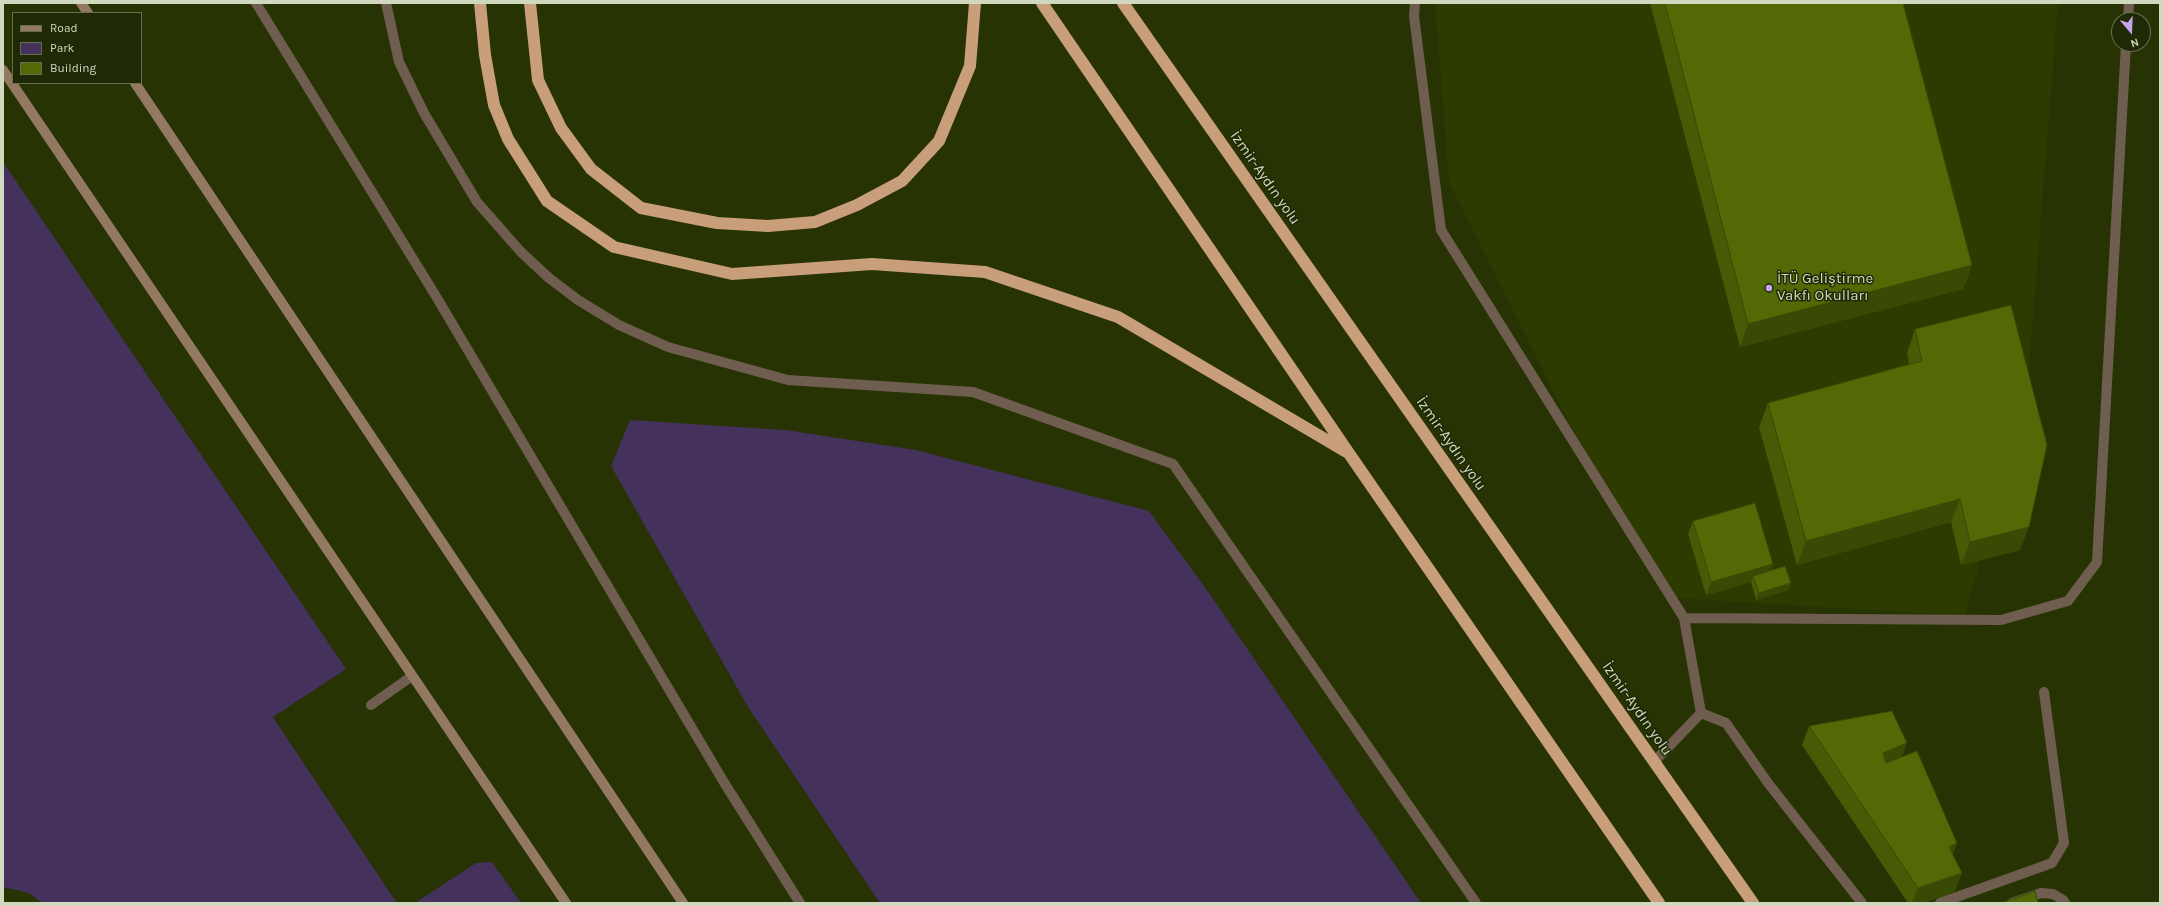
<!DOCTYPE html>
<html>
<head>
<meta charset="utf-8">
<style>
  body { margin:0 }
  #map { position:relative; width:2163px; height:906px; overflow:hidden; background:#273303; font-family:Karla,sans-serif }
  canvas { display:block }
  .frame { position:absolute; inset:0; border:4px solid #d0d9c0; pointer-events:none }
  .legend { position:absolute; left:12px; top:12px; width:130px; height:72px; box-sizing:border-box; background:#1f2905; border:1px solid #666f50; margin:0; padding:5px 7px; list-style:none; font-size:12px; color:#d0d9c0 }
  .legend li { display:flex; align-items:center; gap:8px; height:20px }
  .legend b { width:20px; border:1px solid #666f50 }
  .north { position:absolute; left:2111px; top:12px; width:40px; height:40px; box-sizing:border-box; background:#1f2905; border:1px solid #666f50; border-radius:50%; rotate:161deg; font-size:11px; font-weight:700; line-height:16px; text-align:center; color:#d0d9c0 }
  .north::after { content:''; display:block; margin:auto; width:14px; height:18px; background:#c6a6f0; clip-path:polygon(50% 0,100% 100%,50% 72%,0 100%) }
</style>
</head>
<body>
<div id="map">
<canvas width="2163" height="906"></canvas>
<div class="frame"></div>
<ul class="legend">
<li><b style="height:5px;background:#937961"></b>Road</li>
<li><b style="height:11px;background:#44315c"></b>Park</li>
<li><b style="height:11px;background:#526906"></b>Building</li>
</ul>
<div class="north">N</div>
</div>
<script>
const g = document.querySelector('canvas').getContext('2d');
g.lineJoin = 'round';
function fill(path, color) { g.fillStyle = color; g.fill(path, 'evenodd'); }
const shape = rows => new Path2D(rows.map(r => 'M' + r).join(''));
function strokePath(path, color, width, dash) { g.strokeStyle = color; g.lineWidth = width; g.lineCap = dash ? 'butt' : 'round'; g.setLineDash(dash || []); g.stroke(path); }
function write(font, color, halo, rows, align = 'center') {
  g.font = font + ' Karla,sans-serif'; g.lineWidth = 3; g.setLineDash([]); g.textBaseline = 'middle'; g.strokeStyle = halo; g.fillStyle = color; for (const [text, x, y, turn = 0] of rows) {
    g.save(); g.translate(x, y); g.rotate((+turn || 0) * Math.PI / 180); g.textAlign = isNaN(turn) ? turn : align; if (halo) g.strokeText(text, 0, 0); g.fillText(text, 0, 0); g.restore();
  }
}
const built = shape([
  [1435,3,2058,3,2027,393,1965,616,1677,598,1573,430,1449,182]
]);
const green = shape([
  [3,162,346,669,273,717,397,903,42,903,29,893,3,887],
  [630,420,786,430,916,450,1149,511,1207,590,1421,903,880,903,748,707,611,466],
  [492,862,521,903,415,903,476,863]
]);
const lane = shape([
  [256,3,437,298,725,784,800,903],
  [386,3,399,62,424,113,477,202,521,252,549,278,578,300,619,325,668,347,788,380,973,392,1173,464,1476,903],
  [1415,3,1414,16,1441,230,1684,618,1701,713],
  [2128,20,2129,3],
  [1684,618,2001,620,2068,601,2097,562,2126,44],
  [371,705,412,676],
  [1701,713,1726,723,1768,783,1862,903],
  [1654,762,1701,713],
  [1940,903,2052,863,2064,843,2044,692],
  [2012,903,2041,893,2053,894,2063,900,2065,903]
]);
const secondary = shape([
  [81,3,88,13],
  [3,70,566,903],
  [135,83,683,903]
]);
const highway = shape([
  [480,3,485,55,494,105,508,139,547,201,614,247,732,274,872,264,985,272,1118,317,1345,451],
  [530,3,538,80,561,128,591,169,641,208,717,223,768,226,815,222,857,205,902,181,939,141,970,66,975,3],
  [1042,3,1348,452,1659,903],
  [1123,3,1753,903]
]);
const wall = shape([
  [1650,3,1903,3,1972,265,1963,289,1740,347],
  [1915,329,2020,550,1961,565,1951,522,1797,565,1759,427,1768,403,1909,364,1907,353],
  [1693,521,1773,564,1771,570,1791,583,1788,590,1756,600,1751,582,1706,595,1688,534],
  [1809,726,1902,757,1957,843,1953,854,1955,892,1923,903,1908,903,1802,745]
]);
const shadedWall = shape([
  [1972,265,1963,289,1740,347,1748,324],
  [1960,499,1951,522,1797,565,1806,541],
  [2029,527,2020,550,1961,565,1970,542],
  [1773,564,1769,577,1753,576,1751,582,1706,595,1711,582],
  [1791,583,1788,590,1756,600,1759,593],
  [1907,743,1900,762,1876,772,1883,753],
  [1957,843,1950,862,1949,847],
  [1962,873,1955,892,1923,903,1912,903,1918,888]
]);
const building = shape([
  [1665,3,1903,3,1972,265,1748,324,1665,3],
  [2011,305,2047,445,2029,527,1970,542,1960,499,1806,541,1768,403,1922,361,1915,329,2011,305],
  [1755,503,1773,564,1711,582,1693,521,1755,503],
  [1785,566,1791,583,1759,593,1753,576,1785,566],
  [1892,711,1907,743,1883,753,1886,763,1917,751,1957,843,1949,847,1962,873,1918,888,1809,726,1892,711],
  [2035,891,2038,903,2001,903,2035,891]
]);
const markers = [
  [1769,288,4,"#c6a6f0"]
];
const streetNames = [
  ["İzmir-Aydın yolu",1265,178,55],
  ["İzmir-Aydın yolu",1451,444,55],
  ["İzmir-Aydın yolu",1637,709,55]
];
const poiNames = [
  ["İTÜ Geliştirme",1777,279],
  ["Vakfı Okulları",1777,296]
];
fill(built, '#2d3b01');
fill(green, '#44315c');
strokePath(lane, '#6f5e4f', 10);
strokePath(secondary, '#937961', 10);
strokePath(highway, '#c89f7a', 12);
fill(wall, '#475a05');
fill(shadedWall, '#394a04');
fill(building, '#526906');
strokePath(building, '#394a04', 1);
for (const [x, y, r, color] of markers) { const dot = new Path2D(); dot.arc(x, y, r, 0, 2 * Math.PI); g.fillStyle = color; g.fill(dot); strokePath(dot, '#1f2905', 1.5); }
write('15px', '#d0d9c0', '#1f2905', streetNames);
write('15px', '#d0d9c0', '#1f2905', poiNames, 'left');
</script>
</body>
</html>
